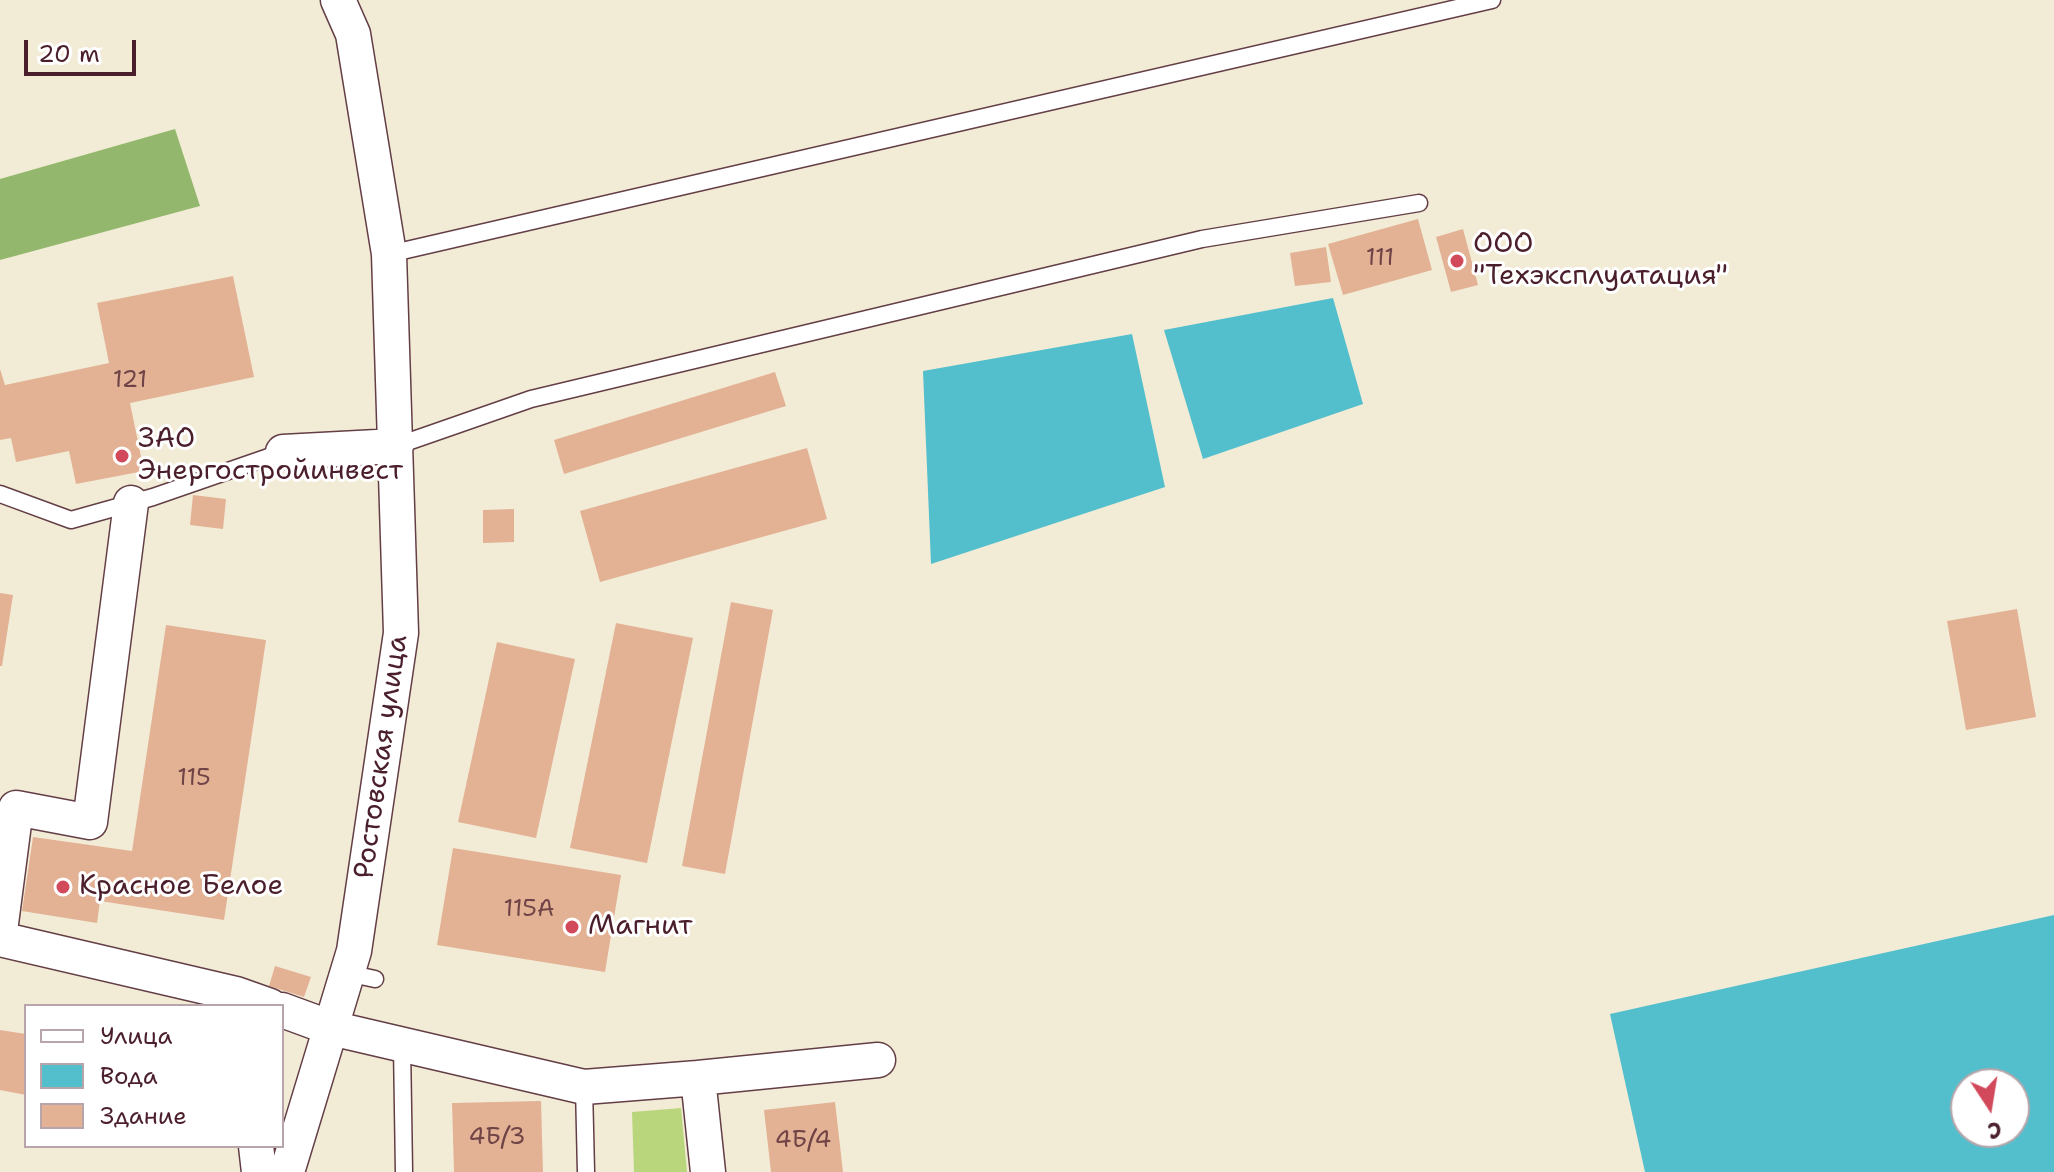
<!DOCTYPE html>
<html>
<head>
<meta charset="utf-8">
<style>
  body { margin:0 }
  #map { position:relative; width:2054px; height:1172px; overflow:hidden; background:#f2ecd7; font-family:"Shantell Sans",sans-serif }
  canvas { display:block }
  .legend { position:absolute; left:24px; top:1004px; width:260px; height:144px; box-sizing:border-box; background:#fff; border:2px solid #b7a5aa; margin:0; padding:10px 14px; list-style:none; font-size:24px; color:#4a1f2b }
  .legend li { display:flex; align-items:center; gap:16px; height:40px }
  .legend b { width:40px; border:2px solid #b7a5aa }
  .north { position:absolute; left:1950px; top:1068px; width:80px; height:80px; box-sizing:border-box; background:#fff; border:2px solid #b7a5aa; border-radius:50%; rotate:168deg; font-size:22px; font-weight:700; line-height:32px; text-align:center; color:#4a1f2b }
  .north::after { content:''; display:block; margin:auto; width:28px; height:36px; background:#d1495b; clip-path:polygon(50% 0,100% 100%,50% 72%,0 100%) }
  .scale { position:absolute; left:24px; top:40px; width:112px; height:36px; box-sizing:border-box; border:4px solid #4a1f2b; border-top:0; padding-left:10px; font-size:24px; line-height:28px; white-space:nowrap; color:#4a1f2b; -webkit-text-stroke:6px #fff; paint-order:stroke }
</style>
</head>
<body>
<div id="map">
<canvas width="2054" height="1172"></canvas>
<ul class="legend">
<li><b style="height:10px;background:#fff"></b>Улица</li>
<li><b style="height:22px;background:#53bfcd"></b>Вода</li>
<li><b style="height:22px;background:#e3b295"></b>Здание</li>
</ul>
<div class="north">С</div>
<div class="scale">20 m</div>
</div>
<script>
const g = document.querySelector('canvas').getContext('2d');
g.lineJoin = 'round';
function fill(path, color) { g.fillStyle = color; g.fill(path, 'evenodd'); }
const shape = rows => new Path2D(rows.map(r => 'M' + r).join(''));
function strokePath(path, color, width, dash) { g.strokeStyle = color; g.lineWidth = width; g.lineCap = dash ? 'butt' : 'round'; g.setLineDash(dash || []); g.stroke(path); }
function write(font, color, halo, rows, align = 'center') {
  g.font = font + ' "Shantell Sans",sans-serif'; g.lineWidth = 6; g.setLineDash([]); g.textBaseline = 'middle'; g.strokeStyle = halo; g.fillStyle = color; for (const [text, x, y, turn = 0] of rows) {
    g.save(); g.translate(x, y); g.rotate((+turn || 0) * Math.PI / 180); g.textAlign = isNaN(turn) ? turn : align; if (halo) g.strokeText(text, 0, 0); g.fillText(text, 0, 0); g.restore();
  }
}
const green = shape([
  [681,1108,687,1172,634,1172,632,1112]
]);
const forest = shape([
  [175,129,200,206,0,260,0,179]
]);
const water = shape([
  [1333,298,1363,404,1203,459,1164,330],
  [1132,334,1165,487,931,564,923,371],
  [2054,915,2054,1172,1645,1172,1610,1014],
  [2014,1084,2014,1132,1966,1132,1966,1084]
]);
const building = shape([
  [1418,219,1432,270,1343,295,1328,244],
  [1463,229,1478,285,1451,292,1436,237],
  [1326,247,1331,282,1295,286,1290,253],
  [233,276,254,377,130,403,144,471,76,484,69,451,16,462,11,438,0,440,0,369,5,385,109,363,97,303],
  [775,372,786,406,564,474,554,440],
  [807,448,827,519,600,582,580,511],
  [193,495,226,499,223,529,190,525],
  [514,509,514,542,483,543,483,510],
  [0,593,13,595,2,666,0,666],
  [731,602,773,610,725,874,682,866],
  [2017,609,2036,717,1966,730,1947,621],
  [616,623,693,638,647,863,570,848],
  [166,625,266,640,224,920,100,901,97,923,22,911,33,837,132,851],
  [497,642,575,659,536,838,458,822],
  [453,848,621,875,605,972,437,945],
  [275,966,311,977,304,997,269,986],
  [0,1030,26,1034,26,1095,0,1090],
  [541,1101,543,1172,454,1172,452,1103],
  [835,1102,843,1172,771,1172,764,1110]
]);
const lane = shape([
  [389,254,1492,0],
  [396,446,531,399,1202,239,1419,203],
  [0,494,71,520,153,497,283,452],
  [347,973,375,979],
  [402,1045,404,1172],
  [584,1087,586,1172]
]);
const street = shape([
  [283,452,396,446],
  [0,931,16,808,90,822,131,503],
  [0,939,236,994,270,1006],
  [282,1010,331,1028,584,1087,698,1078,708,1172],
  [698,1078,878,1060],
  [256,1146,259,1172],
  [287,1172,354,951,401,633,389,254,353,34,338,0]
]);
const markers = [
  [1457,261,8,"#d1495b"],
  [122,456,8,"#d1495b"],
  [63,887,8,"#d1495b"],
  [572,927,8,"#d1495b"]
];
const numberNames = [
  ["111",1380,259],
  ["121",130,381],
  ["115",194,779],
  ["115А",529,910],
  ["4Б/3",497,1138],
  ["4Б/4",803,1141]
];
const poiNames = [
  ["ООО",1473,245],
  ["\"Техэксплуатация\"",1473,277],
  ["ЗАО",138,440],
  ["Энергостройинвест",138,472],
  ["Красное Белое",79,887],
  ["Магнит",588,927]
];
const streetNames = [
  ["Ростовская улица",382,757,-82]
];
fill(green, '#bad67c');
fill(forest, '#93b76c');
fill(water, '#53bfcd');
fill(building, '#e3b295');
strokePath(lane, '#633e45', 19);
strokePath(street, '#633e45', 37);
strokePath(lane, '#fff', 16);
strokePath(street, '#fff', 34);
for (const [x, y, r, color] of markers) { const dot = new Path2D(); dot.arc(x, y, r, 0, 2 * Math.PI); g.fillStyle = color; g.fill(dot); strokePath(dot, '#fff', 3); }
write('24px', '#704446', null, numberNames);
write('28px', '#4a1f2b', '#fff', poiNames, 'left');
write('28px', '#4a1f2b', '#fff', streetNames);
</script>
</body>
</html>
